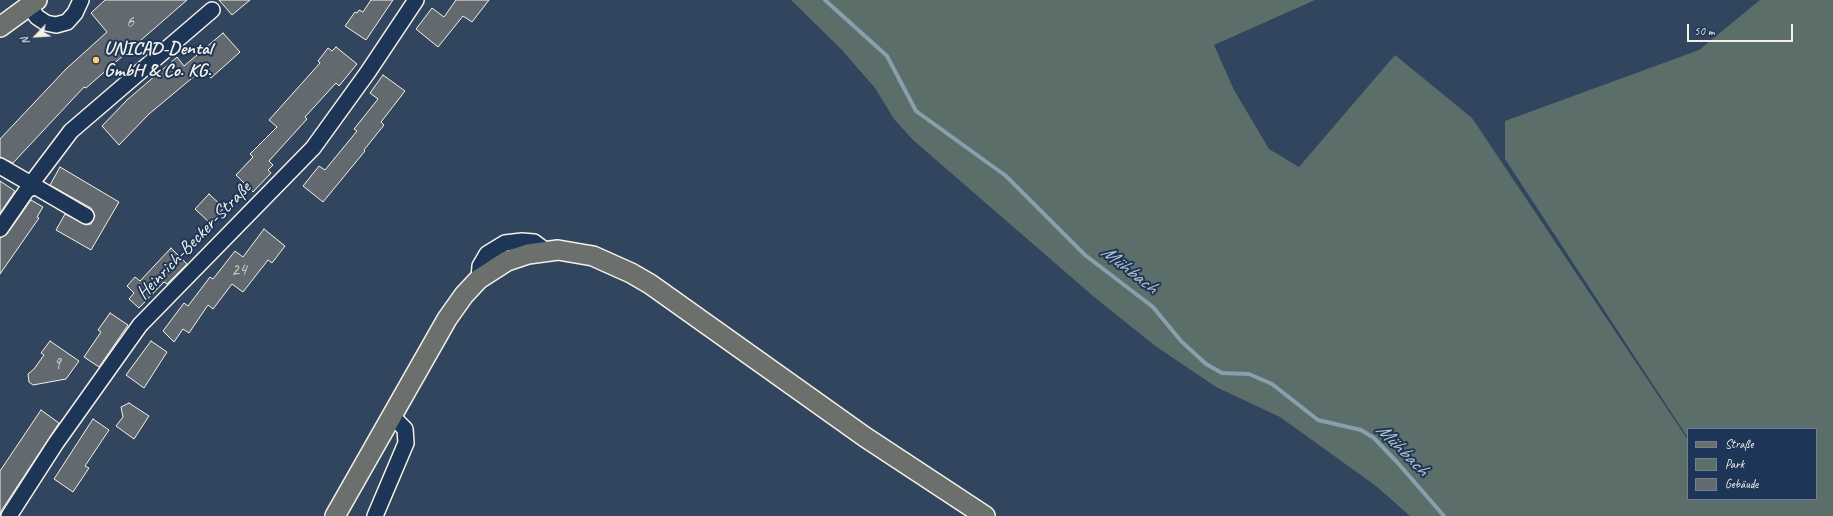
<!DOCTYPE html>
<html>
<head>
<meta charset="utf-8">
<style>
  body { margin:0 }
  #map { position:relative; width:1833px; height:516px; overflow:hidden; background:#32455e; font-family:Caveat,sans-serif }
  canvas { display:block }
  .legend { position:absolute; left:1687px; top:428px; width:130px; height:72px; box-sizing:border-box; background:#1d3557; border:1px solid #738091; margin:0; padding:5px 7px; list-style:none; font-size:12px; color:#f4f1e8 }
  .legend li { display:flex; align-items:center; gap:8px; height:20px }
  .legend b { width:20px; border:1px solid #738091 }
  .north { position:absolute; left:16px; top:16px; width:40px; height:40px; -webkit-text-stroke:3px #1d3557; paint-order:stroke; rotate:245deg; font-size:11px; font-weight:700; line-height:16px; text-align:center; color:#f4f1e8 }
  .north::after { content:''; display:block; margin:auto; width:14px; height:18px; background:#f4f1e8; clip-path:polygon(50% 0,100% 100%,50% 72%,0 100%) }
  .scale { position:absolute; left:1687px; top:24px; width:106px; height:18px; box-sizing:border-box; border:2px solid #f4f1e8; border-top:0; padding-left:5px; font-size:12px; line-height:14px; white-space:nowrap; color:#f4f1e8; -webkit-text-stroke:3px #1d3557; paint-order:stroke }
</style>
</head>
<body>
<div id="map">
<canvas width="1833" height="516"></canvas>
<ul class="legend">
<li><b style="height:5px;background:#6b706d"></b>Straße</li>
<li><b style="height:11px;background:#5b6e6a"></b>Park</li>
<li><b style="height:11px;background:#636a6f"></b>Gebäude</li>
</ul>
<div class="north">N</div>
<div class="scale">50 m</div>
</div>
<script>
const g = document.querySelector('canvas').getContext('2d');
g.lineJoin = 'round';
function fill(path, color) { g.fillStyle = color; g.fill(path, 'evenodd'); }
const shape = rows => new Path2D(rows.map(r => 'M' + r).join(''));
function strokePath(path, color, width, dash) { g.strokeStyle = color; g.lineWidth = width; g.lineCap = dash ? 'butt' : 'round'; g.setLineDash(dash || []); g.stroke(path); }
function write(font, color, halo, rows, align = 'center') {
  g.font = font + ' Caveat,sans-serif'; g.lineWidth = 4; g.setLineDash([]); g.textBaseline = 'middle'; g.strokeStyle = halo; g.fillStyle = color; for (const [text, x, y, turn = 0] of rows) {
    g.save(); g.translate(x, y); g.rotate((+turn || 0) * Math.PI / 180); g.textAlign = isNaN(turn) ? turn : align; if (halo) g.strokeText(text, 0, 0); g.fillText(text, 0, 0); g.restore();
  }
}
const green = shape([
  [791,0,1315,0,1214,45,1234,90,1269,149,1299,167,1395,55,1472,118,1688,440,1688,499,1816,499,1816,429,1688,429,1688,438,1505,159,1505,121,1699,50,1760,0,1833,0,1833,516,1410,516,1376,486,1280,417,1216,387,1154,345,1093,296,913,140,894,119,875,88,841,49]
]);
const stream = shape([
  [825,0,887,56,916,111,1006,176,1085,255,1153,307,1181,341,1206,364,1222,373,1249,374,1272,384,1318,420,1361,430,1374,438,1397,462,1444,516]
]);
const building = shape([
  [105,0,187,0,86,88,84,87,13,163,0,157,0,139,66,69,107,32,91,13,105,0],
  [219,0,250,0,232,15,219,0],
  [371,0,393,0,366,40,345,26,355,12,357,13,359,10,363,12,371,0],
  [456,0,489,0,472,22,463,16,438,47,416,29,432,8,444,17,456,0],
  [223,33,240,52,211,78,203,69,149,114,119,145,102,126,127,100,177,57,184,66,223,33],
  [336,47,357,64,339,86,336,83,305,117,307,119,269,161,273,165,268,170,271,173,253,192,236,175,253,157,250,154,277,127,269,120,320,63,318,61,328,48,332,51,336,47],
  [383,75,405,91,381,122,384,125,364,150,365,151,323,202,303,186,319,166,325,170,357,131,354,129,378,99,370,93,383,75],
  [60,167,119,202,91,250,56,230,65,214,86,225,91,224,95,216,91,208,50,185,60,167],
  [0,181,15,191,0,213,0,181],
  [209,194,224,208,210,223,195,209,209,194],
  [31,200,43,207,37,217,39,218,0,274,0,238,7,234,31,200],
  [264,229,285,246,272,263,268,260,243,292,232,284,213,309,208,305,189,333,183,329,174,342,163,331,184,303,188,306,210,277,213,279,235,251,243,257,264,229],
  [171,248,187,264,167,284,164,282,139,308,129,299,134,293,127,286,135,277,140,281,171,248],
  [110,313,128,325,99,367,84,357,101,332,98,330,110,313],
  [50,341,79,361,66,379,33,385,29,382,28,374,34,369,44,355,41,353,50,341],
  [151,341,167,352,144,388,126,375,151,341],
  [129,403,149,416,134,439,116,426,123,417,121,407,129,403],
  [41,410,59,423,1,511,0,516,0,471,41,410],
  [93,419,109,430,85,466,89,468,73,492,54,479,93,419]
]);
const minor = shape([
  [29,6,37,17,46,23,56,25,67,22,75,13,81,0],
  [0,166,31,184,0,229],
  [31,184,86,216],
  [32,188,31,184,71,131,212,10],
  [479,279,480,266,487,254,505,243,522,241,534,242,546,251],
  [9,516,56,443,140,325,313,148,368,72,416,0],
  [375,516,406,443,405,429,392,416]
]);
const major = shape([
  [0,27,37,0],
  [335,516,447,319,464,295,479,279,507,261,528,254,558,250,593,256,631,273,650,284,865,437,985,516]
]);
const markers = [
  [96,60,4,"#ffd166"]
];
const numberNames = [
  ["6",130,23],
  ["24",239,271],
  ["9",57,365]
];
const poiNames = [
  ["UNICAD-Dental",104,49],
  ["GmbH & Co. KG.",104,71]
];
const streetNames = [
  ["Heinrich-Becker-Straße",194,241,-46]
];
const waterNames = [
  ["Mühbach",1129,270,38],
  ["Mühbach",1402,450,45]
];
fill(green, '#5b6e6a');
strokePath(stream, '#87a0ac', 4);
fill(building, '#636a6f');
strokePath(building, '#f4f1e8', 1);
strokePath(minor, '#f4f1e8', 18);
strokePath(major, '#f4f1e8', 22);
strokePath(minor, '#1d3557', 15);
strokePath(major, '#6b706d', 19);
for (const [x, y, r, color] of markers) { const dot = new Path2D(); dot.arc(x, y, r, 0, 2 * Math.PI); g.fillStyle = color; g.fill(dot); strokePath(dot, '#1d3557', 1.5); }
write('17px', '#d0cfca', null, numberNames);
write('bold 19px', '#f4f1e8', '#1d3557', poiNames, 'left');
write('19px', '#f4f1e8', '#1d3557', streetNames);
write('italic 20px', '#b4c2c5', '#1d3557', waterNames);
</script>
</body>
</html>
